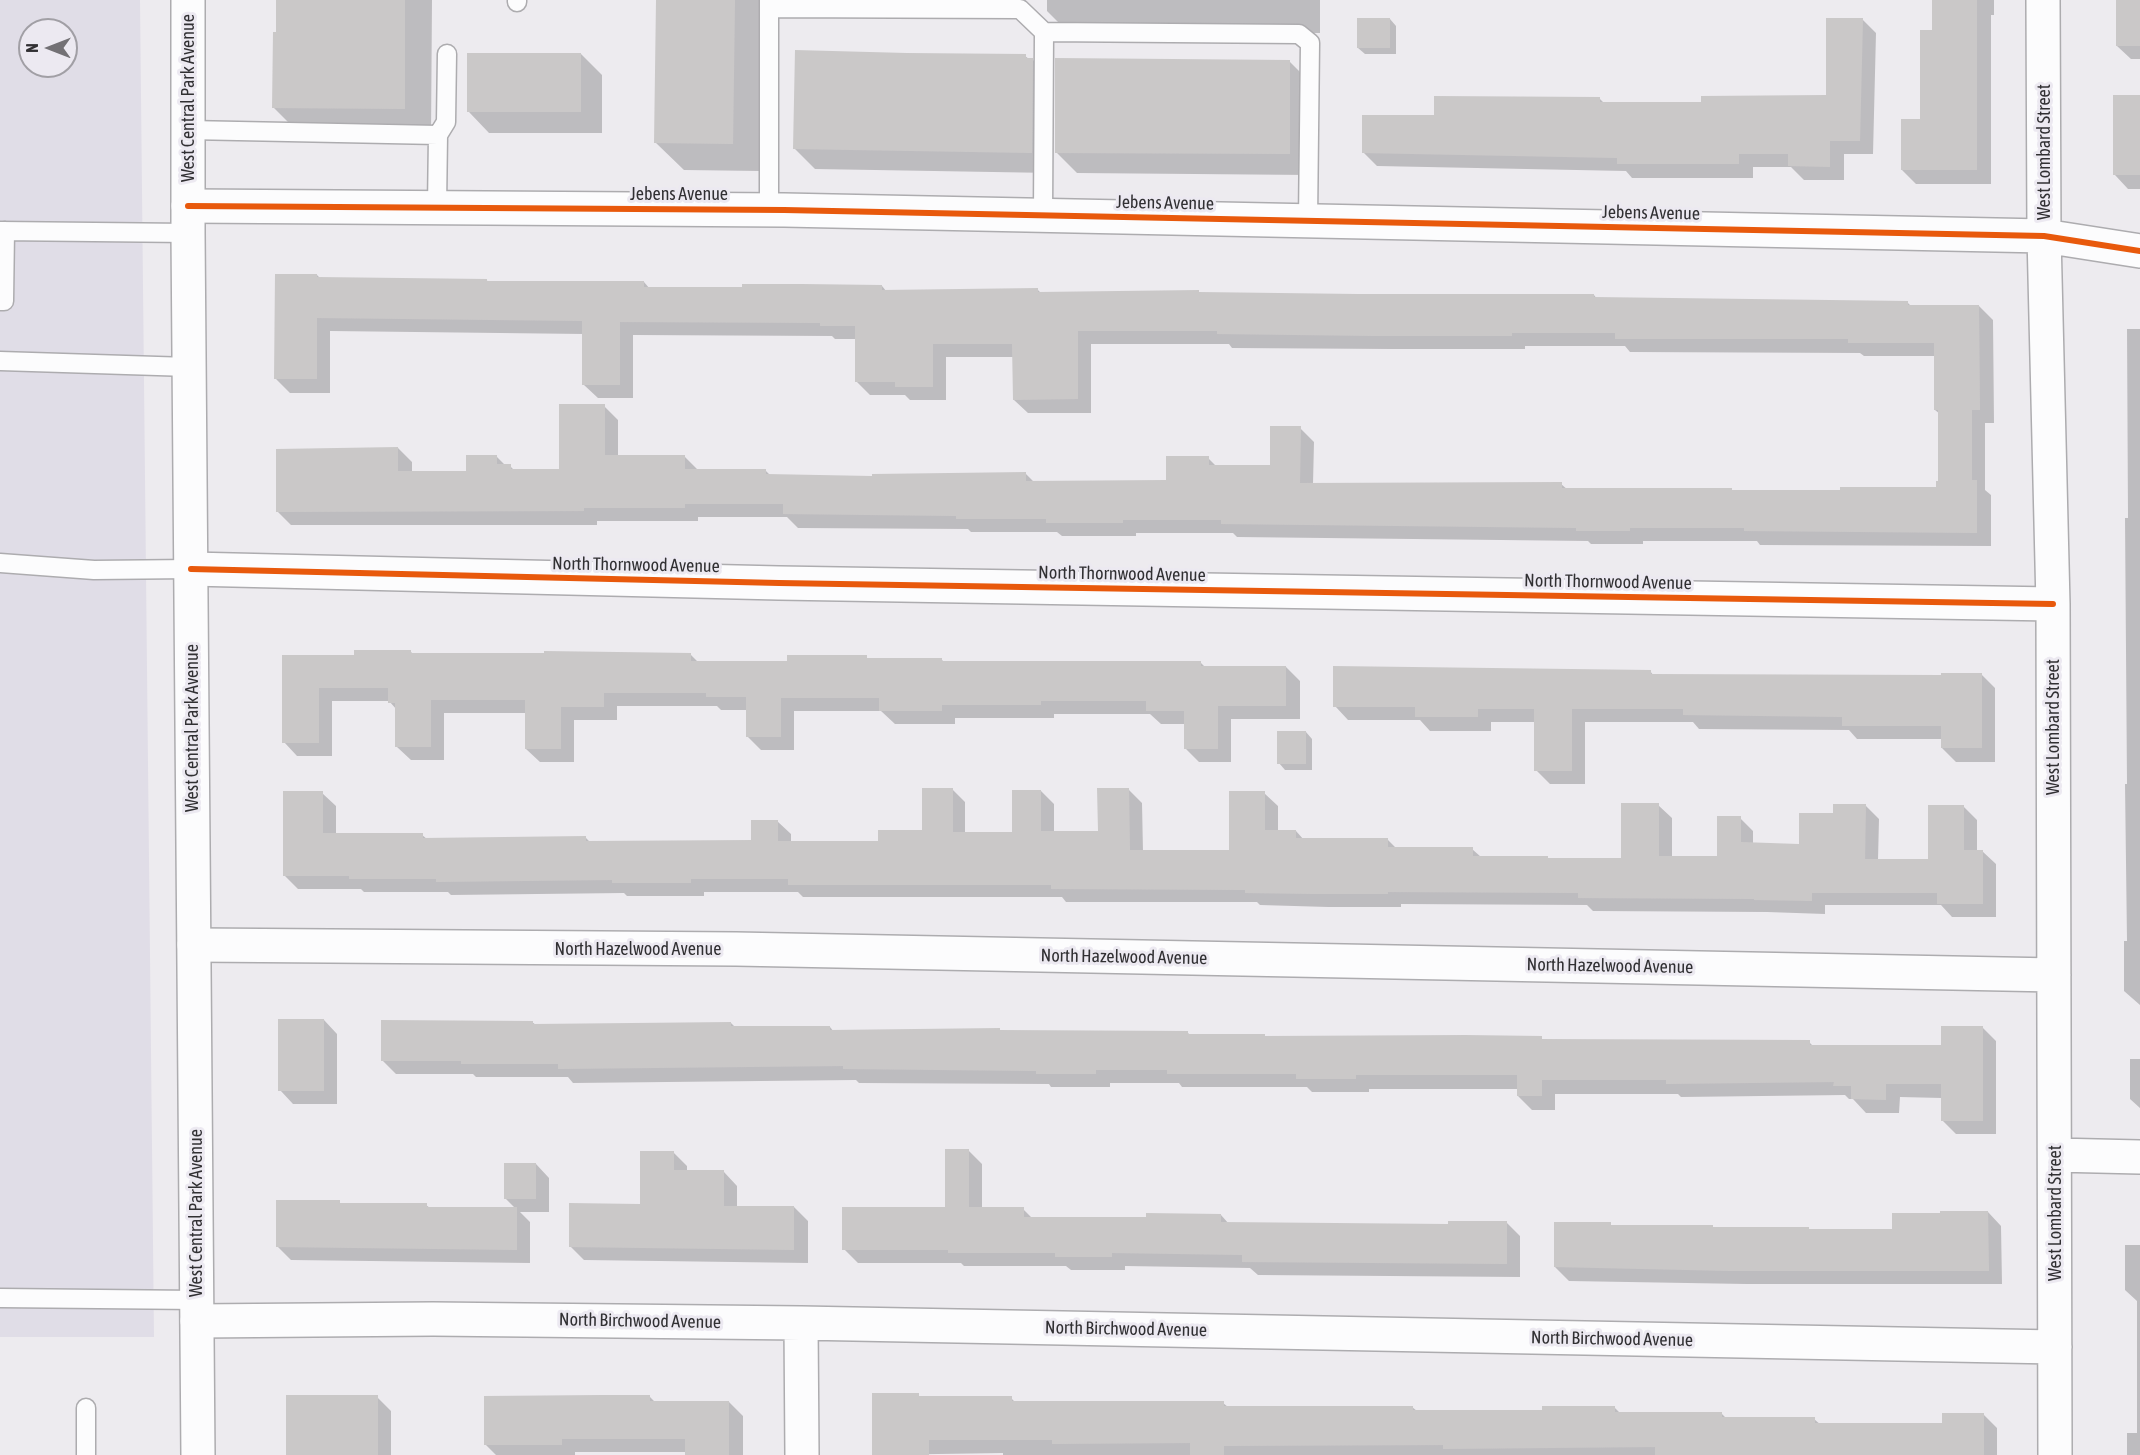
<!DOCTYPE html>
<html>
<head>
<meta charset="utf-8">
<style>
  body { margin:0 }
  #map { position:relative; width:2140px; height:1455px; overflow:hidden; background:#edebef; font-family:"Asap Condensed",sans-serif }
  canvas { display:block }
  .north { position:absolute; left:18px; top:18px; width:60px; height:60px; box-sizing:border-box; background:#ece9f1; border:2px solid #a19fa5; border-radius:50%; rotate:270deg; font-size:16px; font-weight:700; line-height:24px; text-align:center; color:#313033 }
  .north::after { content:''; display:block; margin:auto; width:21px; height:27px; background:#737175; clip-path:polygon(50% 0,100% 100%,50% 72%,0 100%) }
</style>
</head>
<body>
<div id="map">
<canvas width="2140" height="1455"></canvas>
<div class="north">N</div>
</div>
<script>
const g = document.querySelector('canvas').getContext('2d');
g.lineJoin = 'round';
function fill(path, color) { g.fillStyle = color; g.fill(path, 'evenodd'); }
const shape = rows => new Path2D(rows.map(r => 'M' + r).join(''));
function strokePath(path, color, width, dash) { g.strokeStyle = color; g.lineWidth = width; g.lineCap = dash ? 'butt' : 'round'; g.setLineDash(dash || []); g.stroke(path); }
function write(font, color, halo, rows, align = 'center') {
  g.font = font + ' "Asap Condensed",sans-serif'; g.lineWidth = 6; g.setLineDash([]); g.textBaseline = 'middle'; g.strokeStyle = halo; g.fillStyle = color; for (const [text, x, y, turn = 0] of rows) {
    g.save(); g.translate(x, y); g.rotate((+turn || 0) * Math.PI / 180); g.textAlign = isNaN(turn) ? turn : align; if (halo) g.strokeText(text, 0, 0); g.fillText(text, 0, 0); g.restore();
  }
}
const built = shape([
  [0,0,140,0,154,1337,0,1337],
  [30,30,66,30,66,66,30,66]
]);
const shadow = shape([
  [277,0,432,0,431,136,301,135,274,108],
  [657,0,768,0,760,171,684,170,656,143],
  [1047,0,1320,0,1320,33,1068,32,1047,11],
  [1934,0,1994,0,1994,15,1991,15,1991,184,1916,184,1902,170,1922,120,1934,32],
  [2117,0,2140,0,2140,59,2131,59,2117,46],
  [1390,19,1396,26,1396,54,1365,54,1358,48],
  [1862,19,1876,33,1873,154,1844,154,1844,180,1804,180,1791,167,1753,167,1753,178,1632,178,1626,171,1377,166,1363,152,1435,116,1599,98,1605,104,1702,104,1828,97],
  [581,54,602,75,602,133,489,133,469,112],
  [1025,56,1029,59,1032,59,1053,80,1052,173,815,169,794,148],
  [1289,61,1310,82,1310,175,1077,173,1056,152],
  [2140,97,2140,189,2128,189,2115,175],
  [317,275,320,278,486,280,489,282,644,282,650,289,882,286,887,292,1037,289,1042,294,1199,292,1201,294,1594,295,1597,299,1907,302,1912,307,1979,306,1993,320,1994,423,1985,423,1985,490,1991,495,1991,546,1760,545,1757,541,1643,541,1643,544,1591,544,1588,541,1237,537,1233,533,1136,533,1136,536,1062,536,1057,532,971,532,968,529,798,528,787,517,698,517,698,521,597,521,597,525,291,525,277,511,398,448,412,462,412,472,468,472,497,457,506,466,510,466,515,471,560,471,604,406,618,420,618,457,685,457,698,470,765,470,771,476,874,477,1025,473,1034,482,1167,481,1208,458,1216,466,1271,467,1300,428,1314,442,1313,484,1561,484,1568,490,1841,492,1938,489,1940,482,1940,414,1935,410,1935,356,1864,356,1860,353,1630,352,1625,346,1525,346,1525,349,1391,349,1232,348,1229,344,1091,344,1091,413,1028,413,1014,400,1014,357,946,357,946,400,910,400,905,395,870,395,856,381,856,339,835,339,832,336,633,335,633,398,598,398,584,385,584,334,330,331,330,393,290,393,276,379],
  [2127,329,2140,329,2140,1005,2124,991,2124,941,2127,941,2125,784,2127,784,2125,518,2128,518],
  [410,651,414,655,691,655,698,662,789,662,866,657,869,660,942,660,945,663,1201,663,1205,667,1286,667,1300,681,1300,719,1231,719,1231,762,1199,762,1186,749,1186,724,1161,724,1150,714,1054,714,1054,718,955,718,955,724,895,724,881,711,794,711,794,750,761,750,747,736,747,710,721,710,717,706,617,706,617,720,574,720,574,762,540,762,526,749,526,713,444,713,444,760,411,760,397,747,397,710,389,701,332,701,332,756,297,756,284,742,284,657,356,657],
  [1650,671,1654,676,1942,676,1981,674,1995,688,1995,762,1956,762,1942,748,1942,739,1857,739,1849,730,1699,729,1693,722,1585,722,1585,784,1550,784,1536,770,1536,722,1491,722,1491,731,1430,731,1420,720,1348,720,1335,706],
  [1306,732,1312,739,1312,770,1285,770,1279,763],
  [952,789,965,802,965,833,1013,833,1041,791,1054,804,1054,833,1100,833,1129,790,1142,803,1143,852,1231,852,1264,793,1278,806,1278,831,1296,831,1304,840,1388,840,1397,849,1472,849,1481,857,1549,859,1622,859,1658,805,1672,818,1672,857,1718,857,1740,818,1753,831,1753,844,1801,845,1834,814,1866,806,1879,819,1878,860,1930,860,1963,806,1977,820,1977,851,1982,851,1996,864,1996,917,1952,917,1941,905,1825,905,1825,914,1767,912,1593,911,1587,905,1401,904,1401,907,1328,907,1260,905,1257,902,1066,902,1062,897,803,897,798,892,704,892,704,896,627,896,624,893,451,895,448,892,364,892,361,889,298,889,285,876,322,793,336,806,336,835,422,835,427,839,586,838,591,843,753,841,777,821,791,834,791,843,880,843,923,831],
  [324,1020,337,1034,337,1104,293,1104,280,1090],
  [532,1022,536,1025,731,1023,735,1027,830,1027,834,1032,1188,1033,1191,1036,1266,1038,1541,1038,1544,1041,1809,1042,1813,1046,1942,1047,1982,1027,1996,1041,1996,1134,1956,1134,1942,1120,1942,1098,1900,1097,1899,1113,1866,1113,1853,1099,1849,1099,1845,1095,1681,1097,1678,1094,1555,1094,1555,1110,1532,1110,1518,1096,1518,1089,1369,1089,1369,1092,1312,1092,1307,1087,1182,1087,1179,1083,1110,1083,1110,1087,1051,1087,1049,1084,859,1083,856,1080,573,1083,568,1077,476,1077,473,1074,396,1074,382,1060],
  [2130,1059,2140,1059,2140,1108,2130,1099],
  [968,1150,982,1164,982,1209,1023,1209,1032,1218,1147,1218,1221,1215,1229,1224,1450,1225,1506,1222,1520,1236,1520,1277,1258,1275,1250,1268,1125,1266,1125,1270,1071,1270,1066,1266,964,1266,961,1263,858,1263,844,1249,947,1209],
  [673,1152,687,1166,687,1172,724,1172,737,1186,737,1207,794,1207,808,1221,808,1263,584,1260,570,1246,642,1205],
  [536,1164,549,1178,549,1212,520,1212,530,1222,530,1263,291,1260,277,1246,339,1202,342,1205,426,1205,430,1208,515,1208,505,1198],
  [1988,1212,2001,1226,2002,1284,1746,1284,1569,1281,1555,1267,1610,1224,1613,1227,1894,1231],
  [2125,1245,2140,1245,2140,1455,2127,1455,2127,1433,2137,1433,2137,1301,2125,1290],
  [918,1395,921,1398,1011,1398,1016,1403,1223,1403,1228,1407,1412,1407,1417,1411,1543,1411,1614,1407,1620,1413,1721,1413,1727,1419,1814,1419,1821,1425,1943,1425,1983,1414,1997,1428,1997,1455,1003,1455,1003,1453,874,1455],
  [377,1397,391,1411,391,1455,288,1455],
  [650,1397,655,1402,729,1402,743,1416,743,1455,687,1455,687,1452,575,1452,575,1455,496,1455,485,1444]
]);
const building = shape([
  [276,0,405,0,405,109,272,108,273,32,276,32],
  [656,0,735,0,733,144,654,143],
  [1932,0,1977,0,1977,170,1901,170,1901,119,1920,119,1920,30,1932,30],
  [2116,0,2140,0,2140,46,2116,46],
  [1357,18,1390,18,1390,48,1357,48],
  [1826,18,1863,18,1860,141,1830,141,1830,167,1788,166,1788,154,1739,154,1739,164,1617,164,1617,158,1362,153,1362,115,1434,115,1434,96,1600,97,1600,102,1701,102,1701,96,1826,95],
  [795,50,907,53,1026,54,1026,58,1033,58,1032,153,793,149],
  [467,53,581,53,581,112,467,112],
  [1055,58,1290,60,1290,154,1055,153],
  [2113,95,2140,95,2140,175,2113,175],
  [275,274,317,274,317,277,487,279,487,281,644,281,644,287,742,287,742,284,802,284,882,285,882,290,1038,288,1038,292,1199,290,1199,292,1358,294,1594,294,1594,297,1908,301,1908,305,1979,305,1980,410,1972,410,1972,480,1977,480,1977,533,1744,531,1744,528,1630,528,1630,531,1576,531,1576,528,1221,524,1221,520,1123,520,1123,523,1046,523,1046,519,956,519,956,516,783,514,783,504,685,504,685,508,584,508,584,511,276,512,276,449,398,447,398,471,466,471,466,455,497,455,497,464,511,464,511,469,559,469,559,404,605,404,605,455,685,455,685,469,766,469,766,474,872,476,872,474,1026,472,1026,481,1166,480,1166,456,1209,456,1209,465,1270,465,1270,426,1301,426,1300,483,1562,482,1562,488,1732,488,1732,490,1840,490,1840,487,1936,487,1936,481,1938,481,1938,410,1934,410,1934,343,1848,343,1848,339,1615,339,1615,333,1512,333,1512,336,1376,336,1217,334,1217,331,1078,331,1078,399,1013,400,1012,344,933,344,933,387,895,387,895,382,855,382,855,326,820,326,820,323,620,322,620,385,582,385,582,321,317,318,317,379,274,379],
  [354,650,411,650,411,653,544,653,544,651,691,653,691,661,787,661,787,655,867,655,867,658,942,658,942,661,1201,661,1201,666,1286,666,1286,706,1218,706,1218,749,1184,749,1184,711,1146,711,1146,701,1041,701,1041,705,942,705,942,711,879,711,879,698,781,698,781,737,746,737,746,697,706,697,706,693,604,693,604,707,561,707,561,749,525,749,525,700,431,700,431,747,395,747,395,703,388,703,388,688,319,688,319,743,282,743,282,655,354,655],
  [1333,666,1651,670,1651,674,1941,675,1941,673,1982,673,1982,748,1941,748,1941,726,1842,726,1842,717,1683,715,1683,709,1572,709,1572,771,1534,771,1534,709,1478,709,1478,717,1415,717,1415,707,1333,707],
  [1277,731,1306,731,1306,764,1277,764],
  [922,788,953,788,953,832,1012,832,1012,790,1041,790,1041,831,1098,831,1097,788,1129,788,1130,850,1229,850,1229,791,1265,791,1265,830,1296,830,1296,838,1388,838,1388,847,1473,847,1473,856,1548,856,1548,858,1621,858,1621,803,1659,803,1659,856,1717,856,1717,816,1741,816,1741,842,1799,844,1799,813,1833,813,1833,804,1866,804,1865,859,1928,859,1928,805,1964,805,1964,850,1983,850,1983,904,1937,904,1937,893,1812,893,1812,901,1754,900,1754,899,1578,898,1578,893,1388,892,1388,894,1314,894,1245,893,1245,890,1051,889,1051,885,788,885,788,879,691,879,691,883,612,883,612,880,436,882,436,879,349,879,349,876,283,876,283,791,323,791,323,833,423,833,423,838,586,836,586,841,751,840,751,820,778,820,778,841,878,841,878,830,922,830],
  [278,1019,324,1019,324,1091,278,1091],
  [381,1020,533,1021,533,1024,731,1022,731,1026,830,1026,830,1030,1000,1028,1000,1030,1188,1031,1188,1034,1265,1034,1265,1036,1465,1035,1542,1036,1542,1039,1810,1040,1810,1045,1941,1045,1941,1026,1983,1026,1983,1121,1941,1121,1941,1084,1886,1084,1886,1100,1851,1099,1851,1086,1833,1086,1834,1082,1666,1084,1666,1080,1542,1080,1542,1096,1517,1096,1517,1075,1356,1075,1356,1079,1296,1079,1296,1074,1167,1074,1167,1070,1096,1070,1096,1074,1036,1074,1036,1071,843,1069,843,1066,558,1069,558,1064,461,1064,461,1061,381,1061],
  [945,1149,969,1149,969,1207,1024,1207,1024,1217,1146,1217,1146,1213,1221,1214,1221,1222,1448,1224,1448,1221,1507,1221,1507,1264,1242,1262,1242,1255,1112,1253,1112,1257,1055,1257,1055,1253,948,1253,948,1250,842,1250,842,1207,945,1207],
  [640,1151,674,1151,674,1170,724,1170,724,1206,794,1206,794,1250,569,1247,569,1203,640,1204],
  [504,1163,536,1163,536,1199,504,1199],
  [276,1200,340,1200,340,1203,427,1203,427,1207,517,1207,517,1250,276,1247],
  [1940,1211,1988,1211,1989,1271,1731,1271,1554,1267,1554,1222,1611,1222,1611,1225,1713,1225,1713,1227,1809,1227,1809,1229,1892,1229,1892,1213,1940,1213],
  [872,1393,919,1393,919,1396,1012,1396,1012,1401,1224,1401,1224,1406,1413,1406,1413,1410,1542,1410,1542,1406,1615,1406,1615,1412,1722,1412,1722,1417,1815,1417,1815,1423,1942,1423,1942,1413,1984,1413,1984,1455,1655,1455,1655,1447,1443,1449,1443,1445,1224,1446,1224,1455,1190,1455,1190,1443,1052,1444,1052,1440,929,1440,929,1455,872,1455],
  [286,1395,378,1395,378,1455,286,1455],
  [601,1395,650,1395,650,1401,729,1401,729,1455,685,1455,685,1439,562,1439,562,1445,484,1445,484,1396]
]);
const lane = shape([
  [769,0,769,210],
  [517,2,517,0],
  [769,8,1020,9,1044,32],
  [188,130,438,135,446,122,447,54],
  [437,207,438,135],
  [1043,215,1044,32,1299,34,1310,43,1308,221],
  [0,231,188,233],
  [0,301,4,301,5,231],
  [0,361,189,367],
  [0,563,94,570,191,569],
  [0,1298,197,1300],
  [86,1455,86,1408]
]);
const street = shape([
  [2043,0,2044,236,2053,604,2055,1455],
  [188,206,784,210,2044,236,2140,251],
  [191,569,779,583,2053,604],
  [194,945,736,949,2054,975],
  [2055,1155,2140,1157],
  [197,1321,433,1319,801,1323,2055,1347],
  [801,1323,802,1455]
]);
const secondary = shape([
  [188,0,188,233,198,1455]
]);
const cycleway = shape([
  [188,206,784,210,2044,236,2140,251],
  [191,569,779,583,2053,604]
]);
const streetNames = [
  ["West Central Park Avenue",188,98,-90],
  ["West Lombard Street",2044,152,-90],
  ["Jebens Avenue",679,194],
  ["Jebens Avenue",1165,203,1],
  ["Jebens Avenue",1651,213,1],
  ["North Thornwood Avenue",636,565,1],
  ["North Thornwood Avenue",1122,574,1],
  ["North Thornwood Avenue",1608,582,1],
  ["West Lombard Street",2053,727,-90],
  ["West Central Park Avenue",192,728,-90],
  ["North Hazelwood Avenue",638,949],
  ["North Hazelwood Avenue",1124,957,1],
  ["North Hazelwood Avenue",1610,966,1],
  ["West Central Park Avenue",196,1213,-90],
  ["West Lombard Street",2055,1213,-90],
  ["North Birchwood Avenue",640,1321,1],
  ["North Birchwood Avenue",1126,1329,1],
  ["North Birchwood Avenue",1612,1339,1]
];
fill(built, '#e0dde7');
fill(shadow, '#0003');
fill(building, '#cac8c8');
strokePath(lane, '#adacaf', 21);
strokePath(street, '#adacaf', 36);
strokePath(secondary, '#adacaf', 36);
strokePath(lane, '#fcfcfd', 18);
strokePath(street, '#fcfcfd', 33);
strokePath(secondary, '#fcfcfd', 33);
strokePath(cycleway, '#e8590c', 6);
write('18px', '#313033', '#ece9f1', streetNames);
</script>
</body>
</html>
